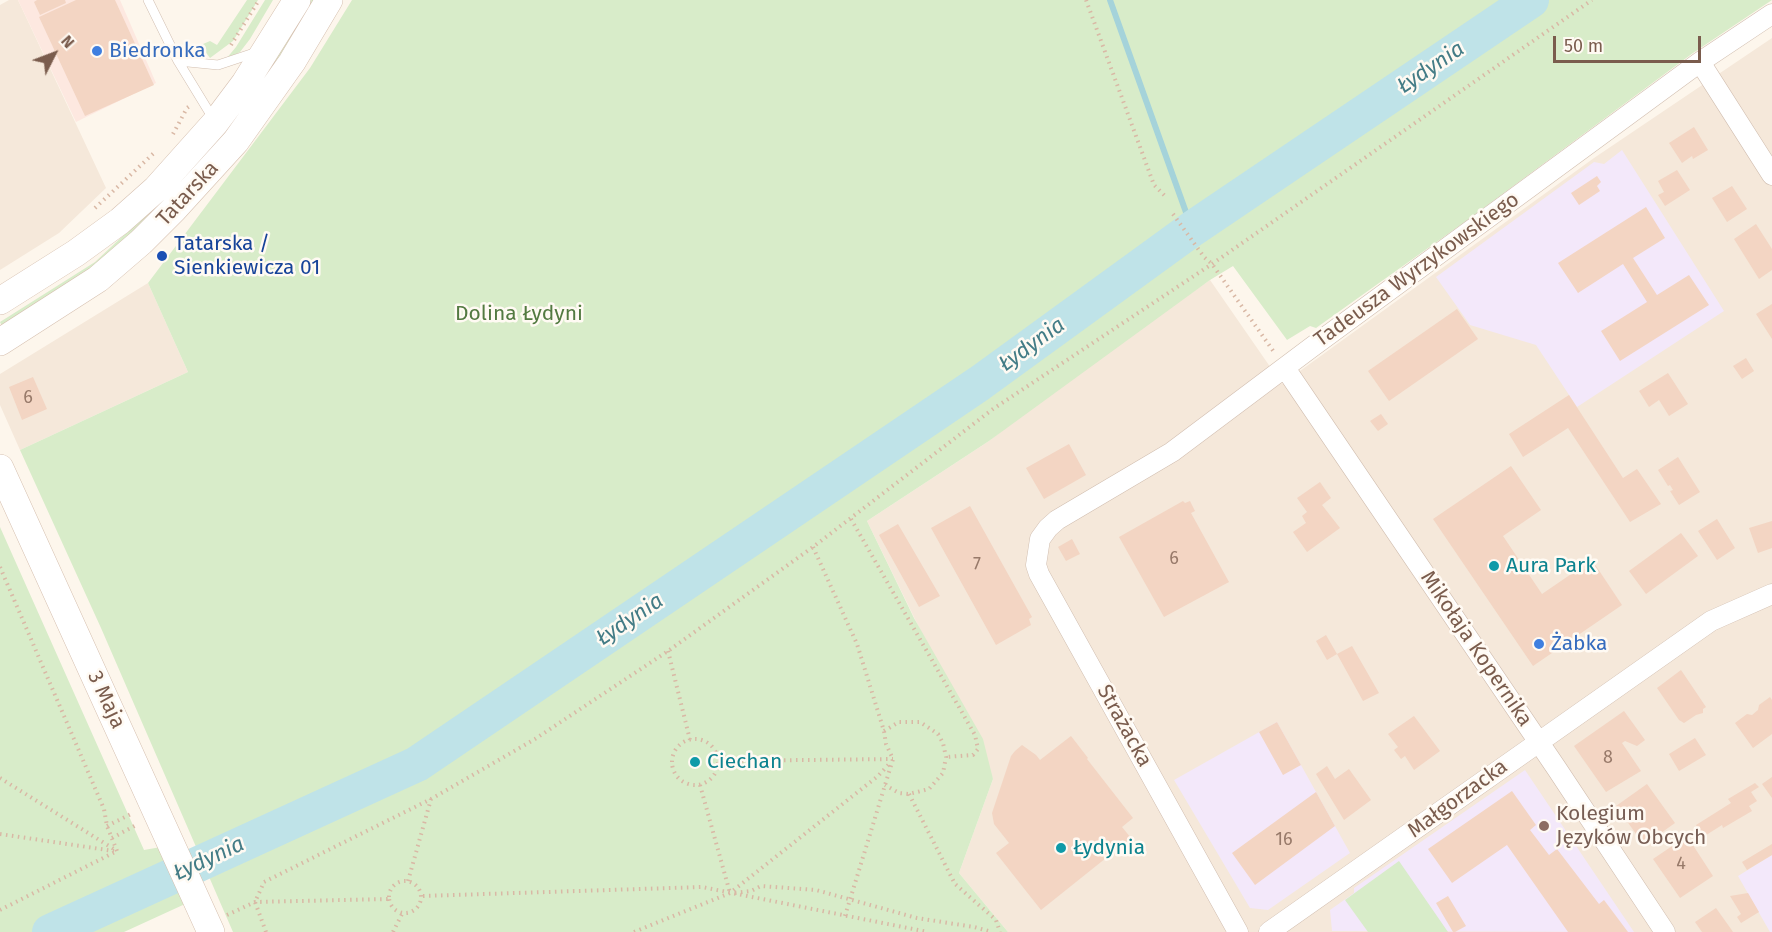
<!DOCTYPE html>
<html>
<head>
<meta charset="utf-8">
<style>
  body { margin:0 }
  #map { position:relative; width:1772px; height:932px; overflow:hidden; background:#fdf6ec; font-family:"Fira Sans",sans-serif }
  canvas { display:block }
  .north { position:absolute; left:24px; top:24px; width:60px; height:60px; -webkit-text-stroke:4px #fffaf3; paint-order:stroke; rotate:48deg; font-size:16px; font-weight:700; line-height:24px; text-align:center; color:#7a5c4d }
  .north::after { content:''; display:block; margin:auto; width:21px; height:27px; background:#7a5c4d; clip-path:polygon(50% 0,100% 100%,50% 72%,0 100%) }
  .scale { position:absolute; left:1553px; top:36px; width:148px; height:27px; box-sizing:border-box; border:3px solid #7a5c4d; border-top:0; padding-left:8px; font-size:18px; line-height:21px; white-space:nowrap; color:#7a5c4d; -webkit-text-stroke:4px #fffaf3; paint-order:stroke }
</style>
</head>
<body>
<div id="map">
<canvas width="1772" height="932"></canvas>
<div class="north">N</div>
<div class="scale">50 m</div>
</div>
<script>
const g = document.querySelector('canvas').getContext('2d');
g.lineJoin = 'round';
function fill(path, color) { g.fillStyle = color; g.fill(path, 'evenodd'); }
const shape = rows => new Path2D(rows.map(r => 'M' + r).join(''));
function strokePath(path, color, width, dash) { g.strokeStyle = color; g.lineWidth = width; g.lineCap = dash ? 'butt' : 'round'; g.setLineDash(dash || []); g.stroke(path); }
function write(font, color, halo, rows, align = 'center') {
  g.font = font + ' "Fira Sans",sans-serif'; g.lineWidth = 5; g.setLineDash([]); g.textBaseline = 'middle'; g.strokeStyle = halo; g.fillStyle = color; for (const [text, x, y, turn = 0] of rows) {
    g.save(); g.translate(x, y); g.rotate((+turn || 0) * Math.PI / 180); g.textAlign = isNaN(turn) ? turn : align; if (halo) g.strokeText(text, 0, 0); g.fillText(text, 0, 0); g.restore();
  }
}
const residential = shape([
  [9,0,18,0,106,188,59,233,0,270,0,5],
  [1772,38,1772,932,1008,932,959,873,993,779,867,521,989,441,1077,371,1210,280,1282,384,1594,158],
  [148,283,188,372,20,450,0,405,0,374]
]);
const commercial = shape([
  [18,0,120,0,156,83,76,122]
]);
const education = shape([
  [1622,150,1724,311,1577,407,1536,345,1470,325,1436,277,1594,162,1604,164],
  [1277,722,1350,853,1268,910,1250,908,1174,780],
  [1525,770,1634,932,1332,931,1330,910,1354,893,1354,888],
  [1772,855,1772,932,1770,932,1738,876]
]);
const green = shape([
  [247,0,258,0,233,41,210,58,204,50,203,44,210,41,217,45],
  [265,0,273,0,250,39,240,52,226,59,236,47],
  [310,0,317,0,242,115,124,245,3,328,0,322,95,262,159,202],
  [352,0,1772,0,1693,53,1466,221,1316,328,1310,326,1287,340,1233,266,1210,280,989,441,867,521,914,618,983,739,993,779,959,873,1008,932,233,932,101,628,20,450,188,372,148,283,310,68],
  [0,527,144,850,172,845,196,899,124,932,0,932],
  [1399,861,1448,932,1368,932,1345,900]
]);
const stream = shape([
  [1110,0,1192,229]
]);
const river = shape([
  [50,932,417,764,980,383,1192,229,1531,0]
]);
const building = shape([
  [37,0,65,0,66,3,40,15,34,2],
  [76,0,115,0,154,85,85,116,39,17],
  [1694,127,1708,150,1693,159,1692,156,1682,163,1669,143],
  [1677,170,1690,190,1665,206,1658,195,1664,192,1658,181],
  [1597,176,1601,182,1597,186,1600,191,1579,205,1571,193],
  [1732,186,1747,209,1727,222,1712,198],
  [1646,207,1665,238,1633,258,1657,295,1689,275,1709,305,1620,361,1601,331,1647,302,1623,264,1578,293,1558,263],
  [1756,224,1772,249,1772,270,1759,279,1734,239],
  [1772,304,1772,339,1756,314],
  [1457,309,1478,339,1389,401,1368,371],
  [1746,358,1754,371,1742,379,1733,366],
  [1668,373,1688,404,1669,416,1659,400,1649,407,1639,391],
  [33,377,47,409,22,420,9,387],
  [1569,395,1623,478,1637,469,1661,504,1630,522,1568,428,1523,457,1509,434],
  [1381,414,1388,424,1378,431,1370,421],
  [1069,444,1086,475,1044,499,1026,468],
  [1678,457,1700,492,1679,505,1670,491,1673,490,1670,485,1668,486,1658,470],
  [1511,466,1541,510,1503,536,1542,594,1580,568,1582,571,1594,563,1622,605,1533,666,1433,519],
  [1320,482,1331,498,1322,505,1340,528,1307,552,1293,532,1306,523,1302,516,1307,512,1297,498],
  [1183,501,1185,503,1190,501,1195,511,1191,513,1229,582,1164,617,1119,537],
  [970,506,1032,617,1029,619,1031,625,996,645,931,528],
  [1717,519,1735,548,1717,560,1698,531],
  [1772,521,1772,548,1758,553,1749,528],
  [898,524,940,596,919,607,879,535],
  [1681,533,1698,556,1646,594,1629,571],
  [1072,539,1080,554,1066,561,1058,547],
  [1326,635,1337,654,1327,660,1316,641],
  [1352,646,1379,693,1363,701,1337,654],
  [1681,670,1706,707,1703,709,1703,713,1696,715,1684,723,1679,720,1657,688],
  [1770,697,1772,700,1772,734,1753,748,1735,723,1747,714,1752,715,1758,710,1759,705],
  [1624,711,1645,740,1637,746,1625,741,1622,743,1641,771,1606,792,1574,746],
  [1414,716,1440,751,1414,770,1405,756,1401,759,1394,750,1398,747,1388,734],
  [1277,722,1301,765,1283,775,1259,732],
  [1071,736,1088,758,1087,759,1133,818,1122,827,1131,838,1041,910,996,853,1009,843,994,824,992,813,1011,756,1015,751,1022,745,1036,755,1040,760],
  [1695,738,1706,755,1679,771,1669,754],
  [1327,766,1335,779,1349,769,1371,800,1344,820,1316,774],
  [1772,777,1772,798,1762,784],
  [1755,783,1759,787,1751,792,1757,801,1749,806,1752,811,1723,828,1722,825,1703,837,1696,825,1731,803,1728,799],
  [1647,784,1675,823,1644,845,1616,806],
  [1512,791,1536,825,1530,830,1549,855,1557,849,1599,904,1604,900,1628,932,1568,932,1507,845,1452,883,1428,849],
  [1316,792,1335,826,1255,885,1232,853],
  [1687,836,1713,876,1680,898,1653,859],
  [1772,844,1772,855,1747,870,1742,862],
  [1748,893,1759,912,1741,923,1737,917,1741,914,1730,896],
  [1448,896,1466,926,1455,932,1453,932,1436,903],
  [1716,908,1731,929,1733,932,1702,932,1695,922]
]);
const path = shape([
  [1086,0,1154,185,1166,197],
  [231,45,259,0],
  [173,134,187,108,191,105],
  [95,208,155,152],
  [1173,214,1204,257,1212,264,1274,352],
  [851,519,975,735,978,749,973,755,946,757],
  [813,547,857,644,884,731,886,744,893,759,845,916],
  [0,567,104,809,107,826,117,851],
  [668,651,690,740],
  [884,731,899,722,920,722,938,734,943,743,946,757,943,773,929,789,909,794,899,793,885,785],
  '672 762a23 23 0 1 1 46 0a23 23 0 1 1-46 0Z',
  [718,761,893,759],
  [0,778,117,851],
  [700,785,730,893],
  [909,794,955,884,996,920,1000,932],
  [107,826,133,813],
  [0,834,114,851],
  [112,838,138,824],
  '389 897a16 16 0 1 1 32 0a16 16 0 1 1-32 0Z',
  [408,881,431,799],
  [735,893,751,891,761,886,816,890,917,918,974,927,992,932],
  [423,896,702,887,928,932],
  [0,910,117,851],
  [227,915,255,902,388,899],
  [266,932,255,902,264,882,431,799,535,739,668,651,813,547,993,409,1212,264,1592,0],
  [393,932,402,914],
  [634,932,730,893,878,776,891,762]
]);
const lane = shape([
  [148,0,178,61,214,120],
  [178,61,218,65,257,52]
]);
const street = shape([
  [1700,62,1772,175],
  [1285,368,1557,769,1665,932],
  [1238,932,1039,574,1036,565,1040,539,1048,528,1057,520,1172,452,1312,347,1700,62,1772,14],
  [1269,932,1711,621,1772,594]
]);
const secondary = shape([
  [0,301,76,253,120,221,156,189,215,123,245,83,297,0],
  [0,342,98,279,141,242,174,209,236,141,292,62,329,0],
  [0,468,211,932]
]);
const markers = [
  [97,51,6,"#3f7fe0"],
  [162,256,6,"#1a4fb4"],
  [1494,566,6,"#0f9aa8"],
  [1539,644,6,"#3f7fe0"],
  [695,762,6,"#0f9aa8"],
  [1544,826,6,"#8d6e63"],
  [1061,848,6,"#0f9aa8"]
];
const numberNames = [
  ["6",28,398],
  ["6",1174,559],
  ["7",977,565],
  ["8",1608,758],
  ["16",1284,840],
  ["4",1681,864]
];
const shopNames = [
  ["Biedronka",109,51],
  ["Żabka",1551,644]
];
const streetNames = [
  ["Tatarska",188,194,-47],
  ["Tadeusza Wyrzykowskiego",1417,270,-36],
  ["Mikołaja Kopernika",1476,649,56],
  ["3 Maja",106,700,65],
  ["Strażacka",1124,726,61],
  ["Małgorzacka",1458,799,-36]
];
const transitNames = [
  ["Tatarska /",174,244],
  ["Sienkiewicza 01",174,268]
];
const parkNames = [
  ["Dolina Łydyni",519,314]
];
const cultureNames = [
  ["Aura Park",1506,566],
  ["Ciechan",707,762],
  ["Łydynia",1073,848]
];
const educationNames = [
  ["Kolegium",1556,814],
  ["Języków Obcych",1556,838]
];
const waterNames = [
  ["Łydynia",1431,68,-34],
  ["Łydynia",1032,345,-36],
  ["Łydynia",630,620,-34],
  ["Łydynia",209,859,-25]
];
fill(residential, '#f5e8da');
fill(commercial, '#fde8e0');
fill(education, '#f3e8fa');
fill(green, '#d8ecc9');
strokePath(stream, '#a5d3da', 6);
strokePath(river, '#bfe3e8', 36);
fill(building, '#f3d5c3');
strokePath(lane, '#d1beb0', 10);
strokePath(street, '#d1beb0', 21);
strokePath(secondary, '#d6c0b0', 28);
strokePath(path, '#d9b8a5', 4, [1.5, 4.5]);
strokePath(lane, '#fff', 9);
strokePath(street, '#fff', 20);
strokePath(secondary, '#fff', 27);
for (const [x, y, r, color] of markers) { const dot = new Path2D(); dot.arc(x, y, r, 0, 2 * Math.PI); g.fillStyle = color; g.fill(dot); strokePath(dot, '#fffaf3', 2); }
write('18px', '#987a6a', null, numberNames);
write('21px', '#366cbe', '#fffaf3', shopNames, 'left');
write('21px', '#7a5c4d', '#fffaf3', streetNames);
write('21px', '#164399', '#fffaf3', transitNames, 'left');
write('21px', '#537a41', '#fffaf3', parkNames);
write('21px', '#0d838f', '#fffaf3', cultureNames, 'left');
write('21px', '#785e54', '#fffaf3', educationNames, 'left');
write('italic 22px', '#437c86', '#fffaf3', waterNames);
</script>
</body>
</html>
